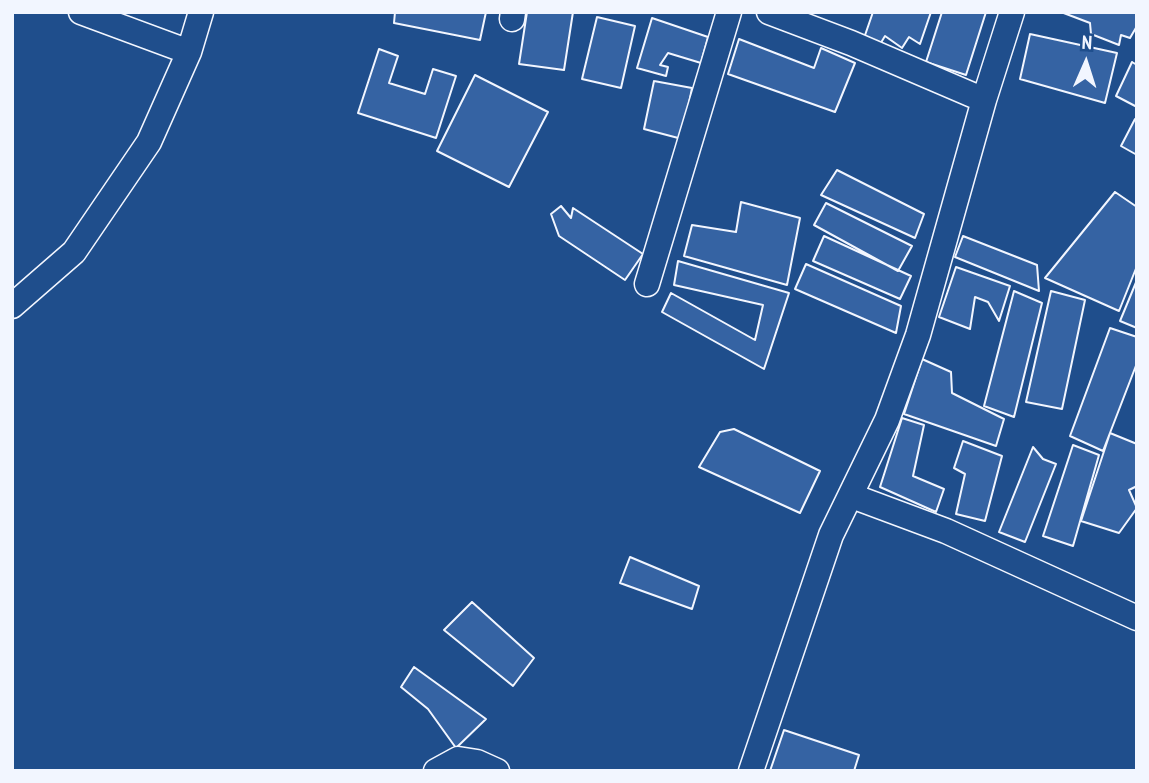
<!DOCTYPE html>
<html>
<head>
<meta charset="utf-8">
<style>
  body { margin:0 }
  #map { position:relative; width:1149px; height:783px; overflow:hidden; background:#1f4e8c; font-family:"PT Sans Narrow",sans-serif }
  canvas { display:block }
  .frame { position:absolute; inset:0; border:14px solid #f2f6ff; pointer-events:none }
  .north { position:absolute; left:1051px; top:28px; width:70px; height:70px; -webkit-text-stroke:5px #1f4e8c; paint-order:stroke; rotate:3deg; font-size:19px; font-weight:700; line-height:28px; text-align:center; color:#f2f6ff }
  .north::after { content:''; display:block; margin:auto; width:24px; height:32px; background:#f2f6ff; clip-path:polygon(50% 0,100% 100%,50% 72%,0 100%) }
</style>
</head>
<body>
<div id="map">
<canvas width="1149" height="783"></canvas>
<div class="frame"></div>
<div class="north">N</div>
</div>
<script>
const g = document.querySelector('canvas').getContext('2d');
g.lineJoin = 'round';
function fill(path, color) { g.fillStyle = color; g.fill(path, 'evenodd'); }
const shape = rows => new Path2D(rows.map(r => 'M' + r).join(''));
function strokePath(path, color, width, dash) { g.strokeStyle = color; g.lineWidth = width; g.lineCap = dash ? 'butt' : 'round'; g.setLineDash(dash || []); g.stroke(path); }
const building = shape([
  [395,12,486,12,480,40,394,23,395,12],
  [527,12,573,12,564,70,519,64,527,12],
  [873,12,931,12,920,44,909,37,902,48,885,36,879,46,863,41,873,12],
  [942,12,986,12,966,75,926,62,942,12],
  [1061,12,1137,12,1137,26,1130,38,1121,35,1119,45,1091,34,1090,23,1061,12],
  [597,17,635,26,621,88,582,79,597,17],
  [652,18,708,37,701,63,668,53,660,65,668,67,666,76,637,68,652,18],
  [1030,34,1117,53,1105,103,1020,79,1030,34],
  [739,39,814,68,821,48,855,63,835,112,728,74,739,39],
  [379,49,398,56,389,83,425,94,433,69,456,76,436,138,358,113,379,49],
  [1132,62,1137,65,1137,107,1116,96,1132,62],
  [475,75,548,112,509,187,437,151,475,75],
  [654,81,692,88,682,139,644,129,654,81],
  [1135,119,1137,120,1137,155,1121,146,1135,119],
  [837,170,924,214,915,238,821,195,837,170],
  [1115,192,1137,207,1137,266,1119,311,1045,278,1115,192],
  [741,202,800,218,787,285,684,256,692,225,736,232,741,202],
  [826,203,912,246,898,271,814,225,826,203],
  [561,206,571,218,573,208,643,254,625,280,559,236,551,214,561,206],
  [824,236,911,276,900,299,813,261,824,236],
  [963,236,1037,265,1039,291,955,257,963,236],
  [678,261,789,293,764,369,662,312,671,293,755,340,763,305,674,285,678,261],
  [806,264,901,306,896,333,795,289,806,264],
  [956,267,1010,286,999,321,988,302,975,297,970,329,939,317,956,267],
  [1137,280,1137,328,1120,321,1137,280],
  [1014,291,1042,303,1014,417,984,406,1014,291],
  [1051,291,1085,300,1062,409,1026,402,1051,291],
  [1110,328,1137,337,1137,363,1103,451,1070,436,1110,328],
  [922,359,951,372,952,393,1004,419,996,446,904,414,922,359],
  [902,418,924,425,913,476,944,489,936,512,880,487,902,418],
  [734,429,820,471,800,513,699,467,720,432,734,429],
  [1110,433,1137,444,1137,486,1129,490,1137,508,1119,533,1081,521,1110,433],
  [963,441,1002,456,985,521,956,514,965,474,954,468,963,441],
  [1073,445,1099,455,1073,546,1043,536,1073,445],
  [1033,447,1043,459,1056,464,1025,542,999,532,1033,447],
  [630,557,699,586,692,609,620,583,630,557],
  [472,602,534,658,513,686,444,630,472,602],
  [414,667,486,719,456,748,428,709,401,687,414,667],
  [784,730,859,755,854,771,770,771,784,730]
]);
const minor = shape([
  [81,12,189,52],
  [769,12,851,43,984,100],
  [512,19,513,12],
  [647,284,729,12],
  [12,306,74,252,149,142,189,52,201,12],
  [852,496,946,531,1137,618],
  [436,771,458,759,477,762,497,771],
  [751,771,831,535,887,420,918,335,984,100,1012,12]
]);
fill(building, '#3563a3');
strokePath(building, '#f2f6ff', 2);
strokePath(minor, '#f2f6ff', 27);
strokePath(minor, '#1f4e8c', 24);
</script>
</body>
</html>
